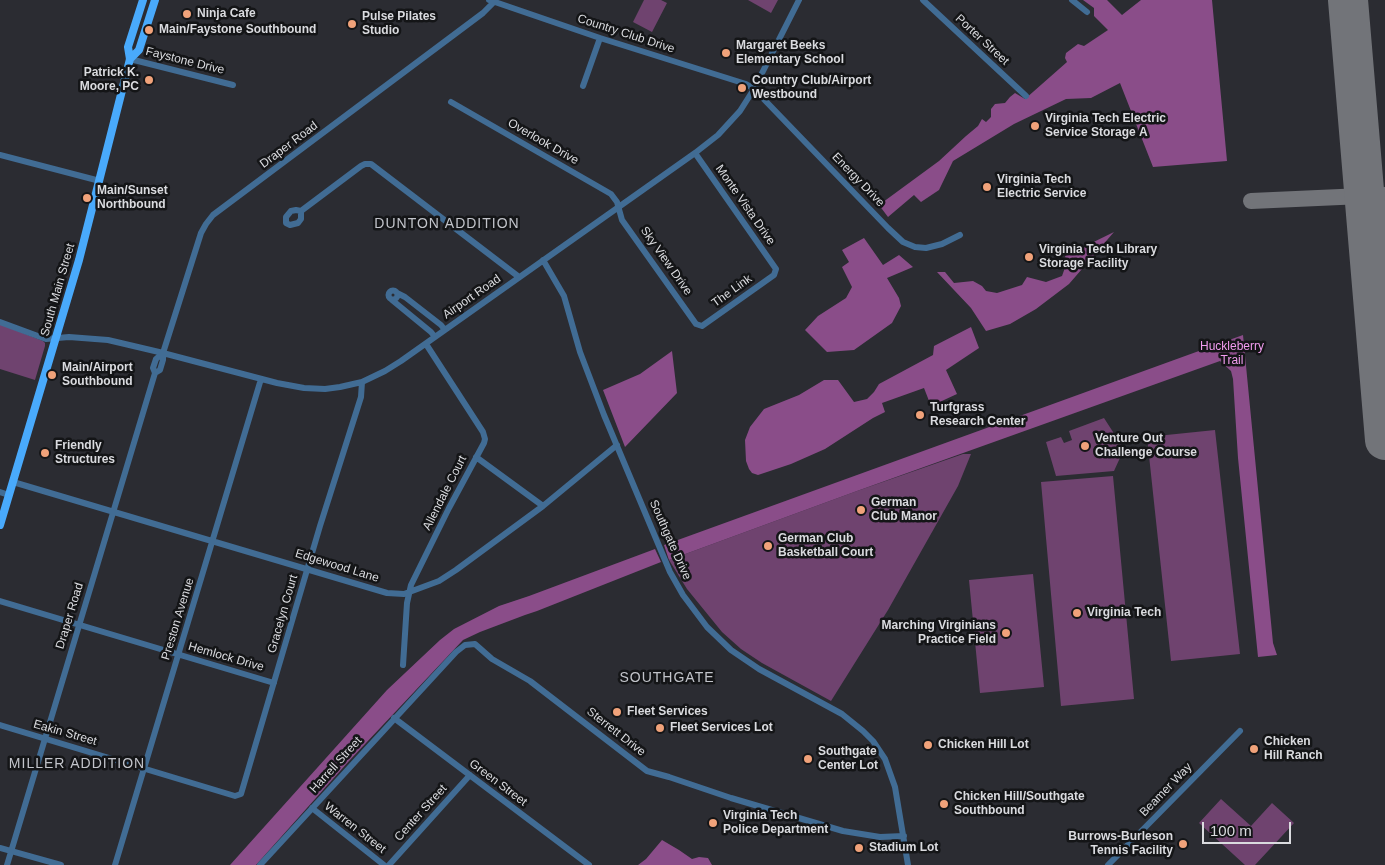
<!DOCTYPE html>
<html>
<head>
<meta charset="utf-8">
<style>
  body { margin:0 }
  #map { position:relative; width:1385px; height:865px; overflow:hidden; background:#2b2c32; font-family:Helvetica,sans-serif }
  canvas { display:block }
  .scale { position:absolute; left:1202px; top:822px; width:89px; height:22px; box-sizing:border-box; border:2px solid #dadbdf; border-top:0; padding-left:6px; font-size:15px; line-height:18px; white-space:nowrap; color:#dadbdf; -webkit-text-stroke:4px #141517; paint-order:stroke }
</style>
</head>
<body>
<div id="map">
<canvas width="1385" height="865"></canvas>
<div class="scale">100 m</div>
</div>
<script>
const g = document.querySelector('canvas').getContext('2d');
g.lineJoin = 'round';
function fill(path, color) { g.fillStyle = color; g.fill(path, 'evenodd'); }
const shape = rows => new Path2D(rows.map(r => 'M' + r).join(''));
function strokePath(path, color, width, dash) { g.strokeStyle = color; g.lineWidth = width; g.lineCap = dash ? 'butt' : 'round'; g.setLineDash(dash || []); g.stroke(path); }
function write(font, color, halo, rows, align = 'center') {
  g.font = font + ' Helvetica,sans-serif'; g.lineWidth = 5; g.setLineDash([]); g.textBaseline = 'middle'; g.strokeStyle = halo; g.fillStyle = color; for (const [text, x, y, turn = 0] of rows) {
    g.save(); g.translate(x, y); g.rotate((+turn || 0) * Math.PI / 180); g.textAlign = isNaN(turn) ? turn : align; if (halo) g.strokeText(text, 0, 0); g.fillText(text, 0, 0); g.restore();
  }
}
const green = shape([
  [644,0,661,0,667,3,652,32,633,22],
  [748,0,778,0,771,13],
  [0,324,43,341,45,343,45,346,35,380,0,369],
  [1104,418,1124,449,1114,471,1056,476,1046,442,1061,437,1064,443,1072,440,1069,431],
  [1215,430,1240,654,1171,661,1147,437],
  [963,454,971,454,958,486,888,610,831,701,762,663,741,649,722,632,687,589,669,560,857,491],
  [1113,476,1134,699,1061,706,1041,482],
  [1033,574,1044,687,980,693,969,580],
  [1221,799,1251,826,1272,803,1294,823,1255,865,1245,865,1199,823]
]);
const forest = shape([
  [1083,0,1107,0,1122,15,1141,0,1212,0,1227,161,1153,167,1120,83,1091,98,1066,99,1014,124,953,161,939,190,921,202,914,195,888,217,879,205,939,161,966,136,978,126,982,119,986,122,991,117,991,109,995,104,1005,103,1010,97,1015,93,1025,99,1067,62,1065,58,1066,53,1078,44,1084,46,1108,30,1094,16,1094,8],
  [1114,232,1069,284,1036,309,1010,324,986,331,971,308,937,272,945,272,954,283,973,281,982,286,986,291,997,293,1022,285,1027,277,1046,282,1062,276,1067,262,1065,256],
  [864,238,883,265,899,255,913,267,887,278,899,298,901,306,892,323,854,350,827,352,805,330,818,316,846,298,852,287,842,267,849,262,842,250],
  [971,327,979,348,946,370,957,394,931,406,924,388,882,403,885,412,873,418,825,449,791,464,758,475,752,473,749,469,746,461,745,440,750,427,764,409,799,395,824,380,838,380,854,402,867,399,874,392,879,384,933,355,934,346],
  [1243,335,1273,643,1277,655,1258,657,1238,458,1233,379,1231,371,1220,361,857,491,669,560,664,545],
  [672,351,677,393,625,447,603,390,640,374],
  [655,549,661,562,537,611,525,615,480,632,463,640,349,761,256,865,230,865,387,690,440,640,454,629,499,606,529,596],
  [662,840,679,850,692,859,699,857,708,858,712,865,638,865,646,859]
]);
const taxiway = shape([
  [1251,201,1385,195]
]);
const runway = shape([
  [1348,0,1385,440]
]);
const minor = shape([
  [489,0,600,38,746,84,754,89,888,228,903,242,915,247,926,248,942,244,960,235],
  [923,0,1026,96],
  [1072,0,1087,12],
  [130,59,233,85],
  [583,86,600,38],
  [451,102,611,194,617,202,622,220,696,324,702,326,774,275,776,269,695,153],
  [0,155,100,181],
  [301,211,301,219,298,223,290,225,286,223,286,217,291,211,296,210,301,211,361,166,365,164,371,164,519,277],
  [543,260,564,296,580,352,604,415,670,572,683,595,707,627,731,650,759,669,842,714,863,731,873,741,885,759,895,787,908,865],
  '388.5 295a4.5 4.5 0 1 1 9 0a4.5 4.5 0 1 1-9 0Z',
  [397,293,405,297,441,325,445,330],
  [392,300,431,332,435,337],
  [0,322,46,339,69,337,108,340,159,352,277,383,304,388,325,389,340,387,362,382,385,371,401,361,695,153,718,135,740,111,754,89,799,0],
  [155,373,160,370,163,360,163,353,201,233,206,224,213,215,483,13,494,2],
  [476,457,543,506],
  [13,482,387,593,404,594,439,581,456,570,543,506,617,445],
  [0,492,9,495],
  [0,601,274,683],
  [403,665,407,603,411,585,449,508,484,443,485,439,483,432,426,344],
  [394,718,589,865],
  [0,725,235,796,241,794,320,526,361,397,362,382],
  [312,808,384,865],
  [0,848,61,865],
  [7,865,155,373,153,368,156,359,163,353],
  [115,865,261,379],
  [260,865,456,652,465,645,475,644,492,659,530,681,647,771,669,777,731,798,843,831,880,837,904,836],
  [389,865,470,775],
  [1108,865,1240,731]
]);
const major = shape([
  [130,59,139,50,155,0],
  [0,525,79,260,130,59,128,47,143,0]
]);
const markers = [
  [187,14,5,"#f0a27a"],
  [352,24,5,"#f0a27a"],
  [149,30,5,"#f0a27a"],
  [726,53,5,"#f0a27a"],
  [149,80,5,"#f0a27a"],
  [742,88,5,"#f0a27a"],
  [1035,126,5,"#f0a27a"],
  [987,187,5,"#f0a27a"],
  [87,198,5,"#f0a27a"],
  [1029,257,5,"#f0a27a"],
  [52,375,5,"#f0a27a"],
  [920,415,5,"#f0a27a"],
  [1085,446,5,"#f0a27a"],
  [45,453,5,"#f0a27a"],
  [861,510,5,"#f0a27a"],
  [768,546,5,"#f0a27a"],
  [1077,613,5,"#f0a27a"],
  [1006,633,5,"#f0a27a"],
  [617,712,5,"#f0a27a"],
  [660,728,5,"#f0a27a"],
  [928,745,5,"#f0a27a"],
  [1254,749,5,"#f0a27a"],
  [808,759,5,"#f0a27a"],
  [944,804,5,"#f0a27a"],
  [713,823,5,"#f0a27a"],
  [1183,844,5,"#f0a27a"],
  [859,848,5,"#f0a27a"]
];
const poiNames = [
  ["Ninja Cafe",197,14],
  ["Pulse Pilates",362,17],
  ["Studio",362,31],
  ["Main/Faystone Southbound",159,30],
  ["Margaret Beeks",736,46],
  ["Elementary School",736,60],
  ["Patrick K.",139,73,"right"],
  ["Moore, PC",139,87,"right"],
  ["Country Club/Airport",752,81],
  ["Westbound",752,95],
  ["Virginia Tech Electric",1045,119],
  ["Service Storage A",1045,133],
  ["Virginia Tech",997,180],
  ["Electric Service",997,194],
  ["Main/Sunset",97,191],
  ["Northbound",97,205],
  ["Virginia Tech Library",1039,250],
  ["Storage Facility",1039,264],
  ["Main/Airport",62,368],
  ["Southbound",62,382],
  ["Turfgrass",930,408],
  ["Research Center",930,422],
  ["Venture Out",1095,439],
  ["Challenge Course",1095,453],
  ["Friendly",55,446],
  ["Structures",55,460],
  ["German",871,503],
  ["Club Manor",871,517],
  ["German Club",778,539],
  ["Basketball Court",778,553],
  ["Virginia Tech",1087,613],
  ["Marching Virginians",996,626,"right"],
  ["Practice Field",996,640,"right"],
  ["Fleet Services",627,712],
  ["Fleet Services Lot",670,728],
  ["Chicken",1264,742],
  ["Hill Ranch",1264,756],
  ["Chicken Hill Lot",938,745],
  ["Southgate",818,752],
  ["Center Lot",818,766],
  ["Chicken Hill/Southgate",954,797],
  ["Southbound",954,811],
  ["Virginia Tech",723,816],
  ["Police Department",723,830],
  ["Burrows-Burleson",1173,837,"right"],
  ["Tennis Facility",1173,851,"right"],
  ["Stadium Lot",869,848]
];
const streetNames = [
  ["Country Club Drive",626,34,18],
  ["Porter Street",982,40,43],
  ["Faystone Drive",185,61,14],
  ["Overlook Drive",543,142,30],
  ["Draper Road",289,145,-37],
  ["Energy Drive",858,180,46],
  ["Monte Vista Drive",745,205,55],
  ["Sky View Drive",666,261,55],
  ["South Main Street",58,290,-74],
  ["The Link",732,291,-36],
  ["Airport Road",472,297,-35],
  ["Allendale Court",445,493,-63],
  ["Southgate Drive",670,540,66],
  ["Edgewood Lane",337,566,17],
  ["Gracelyn Court",283,614,-74],
  ["Draper Road",70,616,-73],
  ["Preston Avenue",178,619,-73],
  ["Hemlock Drive",226,657,16],
  ["Sterrett Drive",616,732,38],
  ["Eakin Street",65,733,16],
  ["Harrell Street",336,765,-48],
  ["Green Street",498,783,37],
  ["Beamer Way",1166,790,-46],
  ["Center Street",421,813,-48],
  ["Warren Street",355,828,38]
];
const parkNames = [
  ["Huckleberry",1232,347],
  ["Trail",1232,361]
];
const neighbourhoodNames = [
  ["DUNTON ADDITION",447,224],
  ["SOUTHGATE",667,678],
  ["MILLER ADDITION",77,764]
];
fill(green, '#6f436f');
fill(forest, '#8a4d89');
strokePath(taxiway, '#727479', 16);
strokePath(runway, '#727479', 40);
strokePath(minor, '#416c94', 6);
strokePath(major, '#49aafc', 8);
for (const [x, y, r, color] of markers) { const dot = new Path2D(); dot.arc(x, y, r, 0, 2 * Math.PI); g.fillStyle = color; g.fill(dot); strokePath(dot, '#141517', 2); }
write('bold 12px', '#dadbdf', '#141517', poiNames, 'left');
write('12px', '#dadbdf', '#141517', streetNames);
write('12px', '#f19cef', '#141517', parkNames);
g.letterSpacing = '1px';
write('14px', '#c2c4ca', '#141517', neighbourhoodNames);
g.letterSpacing = '0px';
</script>
</body>
</html>
